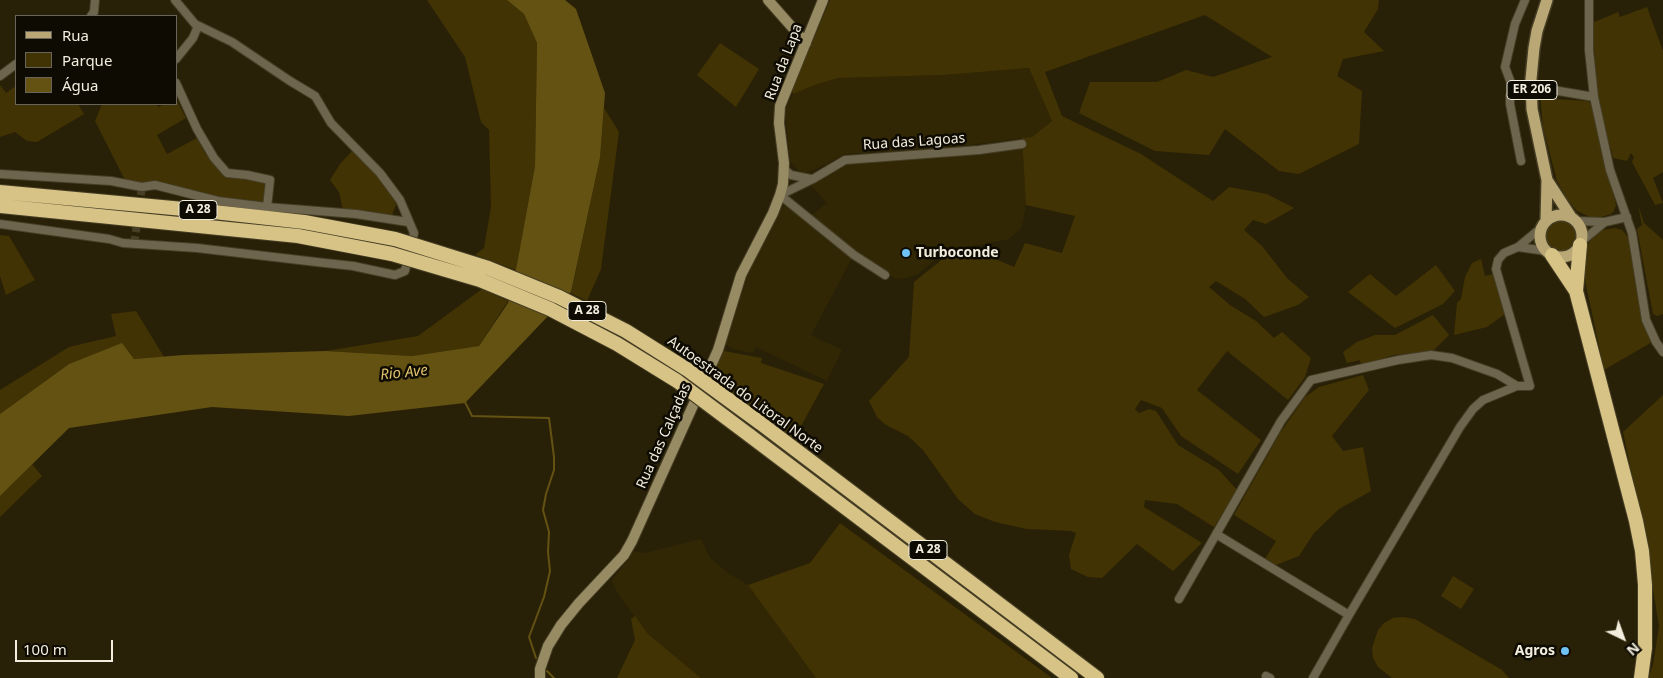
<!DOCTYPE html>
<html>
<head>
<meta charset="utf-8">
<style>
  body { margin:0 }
  #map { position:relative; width:1663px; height:678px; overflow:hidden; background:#292107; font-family:"Noto Sans",sans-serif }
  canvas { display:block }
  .legend { position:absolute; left:15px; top:15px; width:162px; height:90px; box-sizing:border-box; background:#0e0b03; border:1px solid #69655a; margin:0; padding:6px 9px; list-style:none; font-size:15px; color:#f2eddd }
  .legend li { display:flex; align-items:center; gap:10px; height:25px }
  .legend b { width:25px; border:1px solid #69655a }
  .north { position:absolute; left:1598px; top:613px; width:50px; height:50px; -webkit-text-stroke:4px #0e0b03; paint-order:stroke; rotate:138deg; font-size:14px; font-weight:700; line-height:20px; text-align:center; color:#f2eddd }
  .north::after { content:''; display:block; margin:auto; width:18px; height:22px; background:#f2eddd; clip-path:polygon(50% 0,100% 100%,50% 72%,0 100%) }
  .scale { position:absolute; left:15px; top:640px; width:98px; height:22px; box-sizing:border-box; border:2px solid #f2eddd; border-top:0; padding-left:6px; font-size:15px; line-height:18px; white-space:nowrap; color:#f2eddd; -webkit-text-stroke:4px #0e0b03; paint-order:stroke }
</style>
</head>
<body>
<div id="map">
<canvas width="1663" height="678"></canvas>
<ul class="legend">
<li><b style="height:6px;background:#b9a876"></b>Rua</li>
<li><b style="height:14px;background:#413303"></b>Parque</li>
<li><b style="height:14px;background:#645213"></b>Água</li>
</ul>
<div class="north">N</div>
<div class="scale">100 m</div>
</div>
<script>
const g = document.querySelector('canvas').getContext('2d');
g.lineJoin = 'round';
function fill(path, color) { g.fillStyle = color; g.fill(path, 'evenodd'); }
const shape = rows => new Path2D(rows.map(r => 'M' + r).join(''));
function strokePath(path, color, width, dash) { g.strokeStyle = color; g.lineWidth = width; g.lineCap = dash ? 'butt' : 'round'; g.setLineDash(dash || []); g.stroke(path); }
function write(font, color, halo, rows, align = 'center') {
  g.font = font + ' "Noto Sans",sans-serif'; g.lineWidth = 5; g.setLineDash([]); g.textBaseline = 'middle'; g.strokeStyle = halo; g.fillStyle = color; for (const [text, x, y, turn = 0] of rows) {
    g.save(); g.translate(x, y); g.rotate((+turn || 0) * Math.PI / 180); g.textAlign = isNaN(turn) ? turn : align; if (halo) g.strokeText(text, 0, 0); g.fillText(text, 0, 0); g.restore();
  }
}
const built = shape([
  [1029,68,1052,121,1032,137,969,145,845,154,814,170,805,173,798,170,790,161,785,110,793,94,815,85,838,78,944,75],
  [1023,148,1026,205,1022,227,1009,239,985,244,948,249,918,274,906,278,896,279,842,241,810,216,827,203,811,185,845,164],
  [787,205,814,229,852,258,811,335,842,350,827,381,756,347,753,353,732,349,726,345,725,341,746,278,779,209],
  [701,539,710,558,728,573,748,585,816,678,701,678,648,634,620,597,611,581,631,556,633,551,645,553]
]);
const green = shape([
  [427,0,507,0,524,14,537,43,535,166,516,270,475,255,484,248,491,207,489,130,481,122,465,57],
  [830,0,1379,0,1378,9,1364,32,1384,51,1343,59,1337,76,1362,91,1359,144,1299,174,1279,171,1225,129,1209,155,1155,151,1079,113,1090,82,1157,82,1186,70,1213,77,1272,57,1205,15,1045,72,1062,116,1141,154,1213,201,1229,187,1267,194,1294,208,1266,224,1253,220,1244,230,1262,246,1287,278,1309,297,1298,305,1264,317,1245,299,1216,281,1209,287,1230,305,1256,321,1274,338,1282,332,1311,358,1305,377,1288,400,1227,351,1197,390,1261,440,1238,474,1181,436,1162,408,1141,400,1135,409,1139,413,1149,409,1156,411,1178,445,1219,470,1237,490,1214,527,1177,504,1145,500,1144,507,1202,543,1173,571,1137,544,1102,578,1088,577,1071,569,1069,555,1076,533,1071,531,1027,529,995,522,975,514,958,499,923,450,908,436,886,425,877,417,869,401,909,357,914,282,950,253,974,250,1014,267,1025,243,1062,253,1075,216,1026,205,1022,138,1032,137,1052,121,1029,68,944,75,838,78,815,85,793,94,792,90],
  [1647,7,1663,51,1663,172,1653,178,1663,203,1655,205,1632,162,1634,157,1631,153,1627,161,1613,158,1611,149,1608,148,1598,98,1592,23,1618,12,1620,17],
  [720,43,759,69,736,107,697,75],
  [0,85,6,93,16,86,16,104,78,104,84,114,37,142,27,141,15,132,0,137],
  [1542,91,1553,99,1588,101,1592,105,1616,205,1614,211,1611,214,1598,218,1590,217,1577,211,1568,200,1557,181,1543,127,1540,94],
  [176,99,186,118,157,135,167,154,197,138,205,153,218,169,227,175,265,181,268,187,266,202,262,205,126,182,95,121,102,104,156,104,159,107,164,104,176,104],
  [604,108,619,132,601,269,587,301,571,293,600,158],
  [354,149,384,182,395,198,397,202,392,215,343,210,339,192,330,180,340,164],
  [1638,205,1644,223,1663,240,1663,314,1657,316,1653,314,1637,229,1642,225],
  '1544 236a17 17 0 1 1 34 0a17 17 0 1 1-34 0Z',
  [1615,228,1622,230,1628,237,1632,250,1643,325,1652,342,1604,370,1585,280,1583,260,1586,247,1593,237,1603,230],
  [0,235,9,236,35,280,6,295,0,276],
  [1481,259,1485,276,1493,274,1505,314,1487,327,1454,335,1457,303,1461,299,1465,277,1472,263],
  [1436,265,1455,291,1443,304,1395,328,1348,292,1370,274,1396,296],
  [482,289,508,301,479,346,412,356,326,351,418,336],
  [136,311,164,357,134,359,122,344,69,364,0,414,0,390,69,347,116,336,111,314],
  [1433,315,1449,335,1433,351,1394,355,1361,365,1360,360,1347,363,1343,352,1357,342,1375,335,1395,335],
  [724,351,762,358,761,363,824,384,799,430,810,439,803,447,710,376],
  [1363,375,1369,390,1332,436,1343,451,1363,447,1371,491,1339,509,1314,533,1299,556,1276,565,1265,559,1276,541,1234,515,1280,433,1305,397,1319,387],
  [1663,395,1663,678,1648,678,1653,665,1659,626,1643,527,1623,432],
  [32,464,42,476,0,517,0,496],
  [840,523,1052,678,816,678,748,585,810,563],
  [1453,576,1474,589,1461,609,1441,596],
  [635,616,648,634,701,678,617,678,635,640,631,619],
  [1403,617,1415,619,1502,670,1509,678,1392,678,1378,667,1373,658,1372,648,1378,630,1384,623,1393,618]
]);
const water = shape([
  [507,0,565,0,576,9,605,93,600,158,571,292,465,403,349,416,212,407,69,428,0,496,0,414,69,364,122,343,134,359,183,355,326,351,412,356,479,346,508,303,517,264,535,166,537,43,524,14]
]);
const stream = shape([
  [465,402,472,416,549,418,554,457,554,470,546,494,543,510,549,532,548,552,550,571,544,597,529,637,536,658],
  [547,671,554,678]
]);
const minorTunnel = shape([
  [139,207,142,187],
  [134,244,138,218]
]);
const minor = shape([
  [175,0,195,24,232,42,290,81,315,96,331,123,380,173,400,200,414,233,411,246],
  [1589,0,1589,50,1594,97,1610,170,1632,233,1646,320,1656,342,1663,352],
  [91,16,94,12,95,0],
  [176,59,193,38,198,26],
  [0,76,16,64],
  [176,83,197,129,214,158,227,173,247,175,270,180,267,207],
  [1516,86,1510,96,1510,104,1521,161],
  [1522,88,1511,83,1505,67,1515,24,1525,0],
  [1541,88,1594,97],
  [784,169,791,175,811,179],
  [0,174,111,181,142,187,155,185,218,201,267,207,356,214,408,222],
  [1576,221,1605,222,1627,217],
  [0,224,109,239,123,243,197,248,325,263,353,266,395,275,405,271,408,257],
  [1582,241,1605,222],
  [1518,247,1546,251],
  [885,275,854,255,780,195,813,179,845,160,979,150,1022,144],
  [1216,534,1349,615],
  [1179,599,1281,421,1311,380,1398,360,1431,355,1452,358,1497,374,1517,386],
  [1266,676,1270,678],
  [1313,678,1349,615,1460,427,1473,409,1483,400,1517,386,1530,386,1496,269,1498,260,1504,253,1518,247,1542,227]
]);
const secondary = shape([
  [768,0,806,43],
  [540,678,540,669,548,646,561,625,579,603,624,555,632,541,718,350,741,275,773,213,780,195,783,184,784,163,779,123,780,106,823,0]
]);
const primary = shape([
  [1547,0,1537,31,1534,48,1531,79,1532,109,1547,180,1571,217],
  '1540 236a21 21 0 1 1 42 0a21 21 0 1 1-42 0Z',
  [1546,221,1547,180]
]);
const motorway = shape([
  [0,192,205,211,304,222,395,239],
  [0,206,298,236,392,254],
  [1552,255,1576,291,1636,521,1642,551,1645,585,1645,648,1641,678],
  [1576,291,1580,245],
  [759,422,1097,678],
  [749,435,1071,678]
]);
const motorwayBridge = shape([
  [395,239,488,268,559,297,626,331,688,370,759,422],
  [392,254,480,280,550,309,617,344,677,381,749,435]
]);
const markers = [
  [906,253,5,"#70c1f4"],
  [1565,651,5,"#70c1f4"]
];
const shields = [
  [1532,90,50],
  [198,210,38],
  [587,311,38],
  [928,550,38]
];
const shieldNames = [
  ["ER 206",1532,90],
  ["A 28",198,210],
  ["A 28",587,311],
  ["A 28",928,550]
];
const streetNames = [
  ["Rua da Lapa",784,62,-69],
  ["Rua das Lagoas",914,142,-4],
  ["Autoestrada do Litoral Norte",745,395,36],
  ["Rua das Calçadas",664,436,-66]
];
const poiNames = [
  ["Turboconde",916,253],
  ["Agros",1555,651,"right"]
];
const waterNames = [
  ["Rio Ave",404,373,-6]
];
fill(built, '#322704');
fill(green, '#413303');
fill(water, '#645213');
strokePath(stream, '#645213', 2);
strokePath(minorTunnel, '#474027', 8, [8, 4]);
strokePath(minor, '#453e25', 10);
strokePath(secondary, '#453e25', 12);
strokePath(primary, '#453e25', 14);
strokePath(motorway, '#453e25', 16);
strokePath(minor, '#6d654d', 8);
strokePath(secondary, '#978b64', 10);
strokePath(primary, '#b9a876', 11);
strokePath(motorway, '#d7c386', 14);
strokePath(motorwayBridge, '#453e25', 16, []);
strokePath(motorwayBridge, '#d7c386', 14);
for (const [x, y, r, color] of markers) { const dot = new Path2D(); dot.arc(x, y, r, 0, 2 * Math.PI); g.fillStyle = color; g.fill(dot); strokePath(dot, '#0e0b03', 2); }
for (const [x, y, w] of shields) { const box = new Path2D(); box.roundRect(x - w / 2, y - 9.5, w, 19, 4); g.fillStyle = '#0e0b03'; g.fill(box); strokePath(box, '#f2eddd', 1); }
write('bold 12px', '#f2eddd', null, shieldNames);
write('14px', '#f2eddd', '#0e0b03', streetNames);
write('bold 14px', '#f2eddd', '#0e0b03', poiNames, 'left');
write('italic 15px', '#dec16a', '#0e0b03', waterNames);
</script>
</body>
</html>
